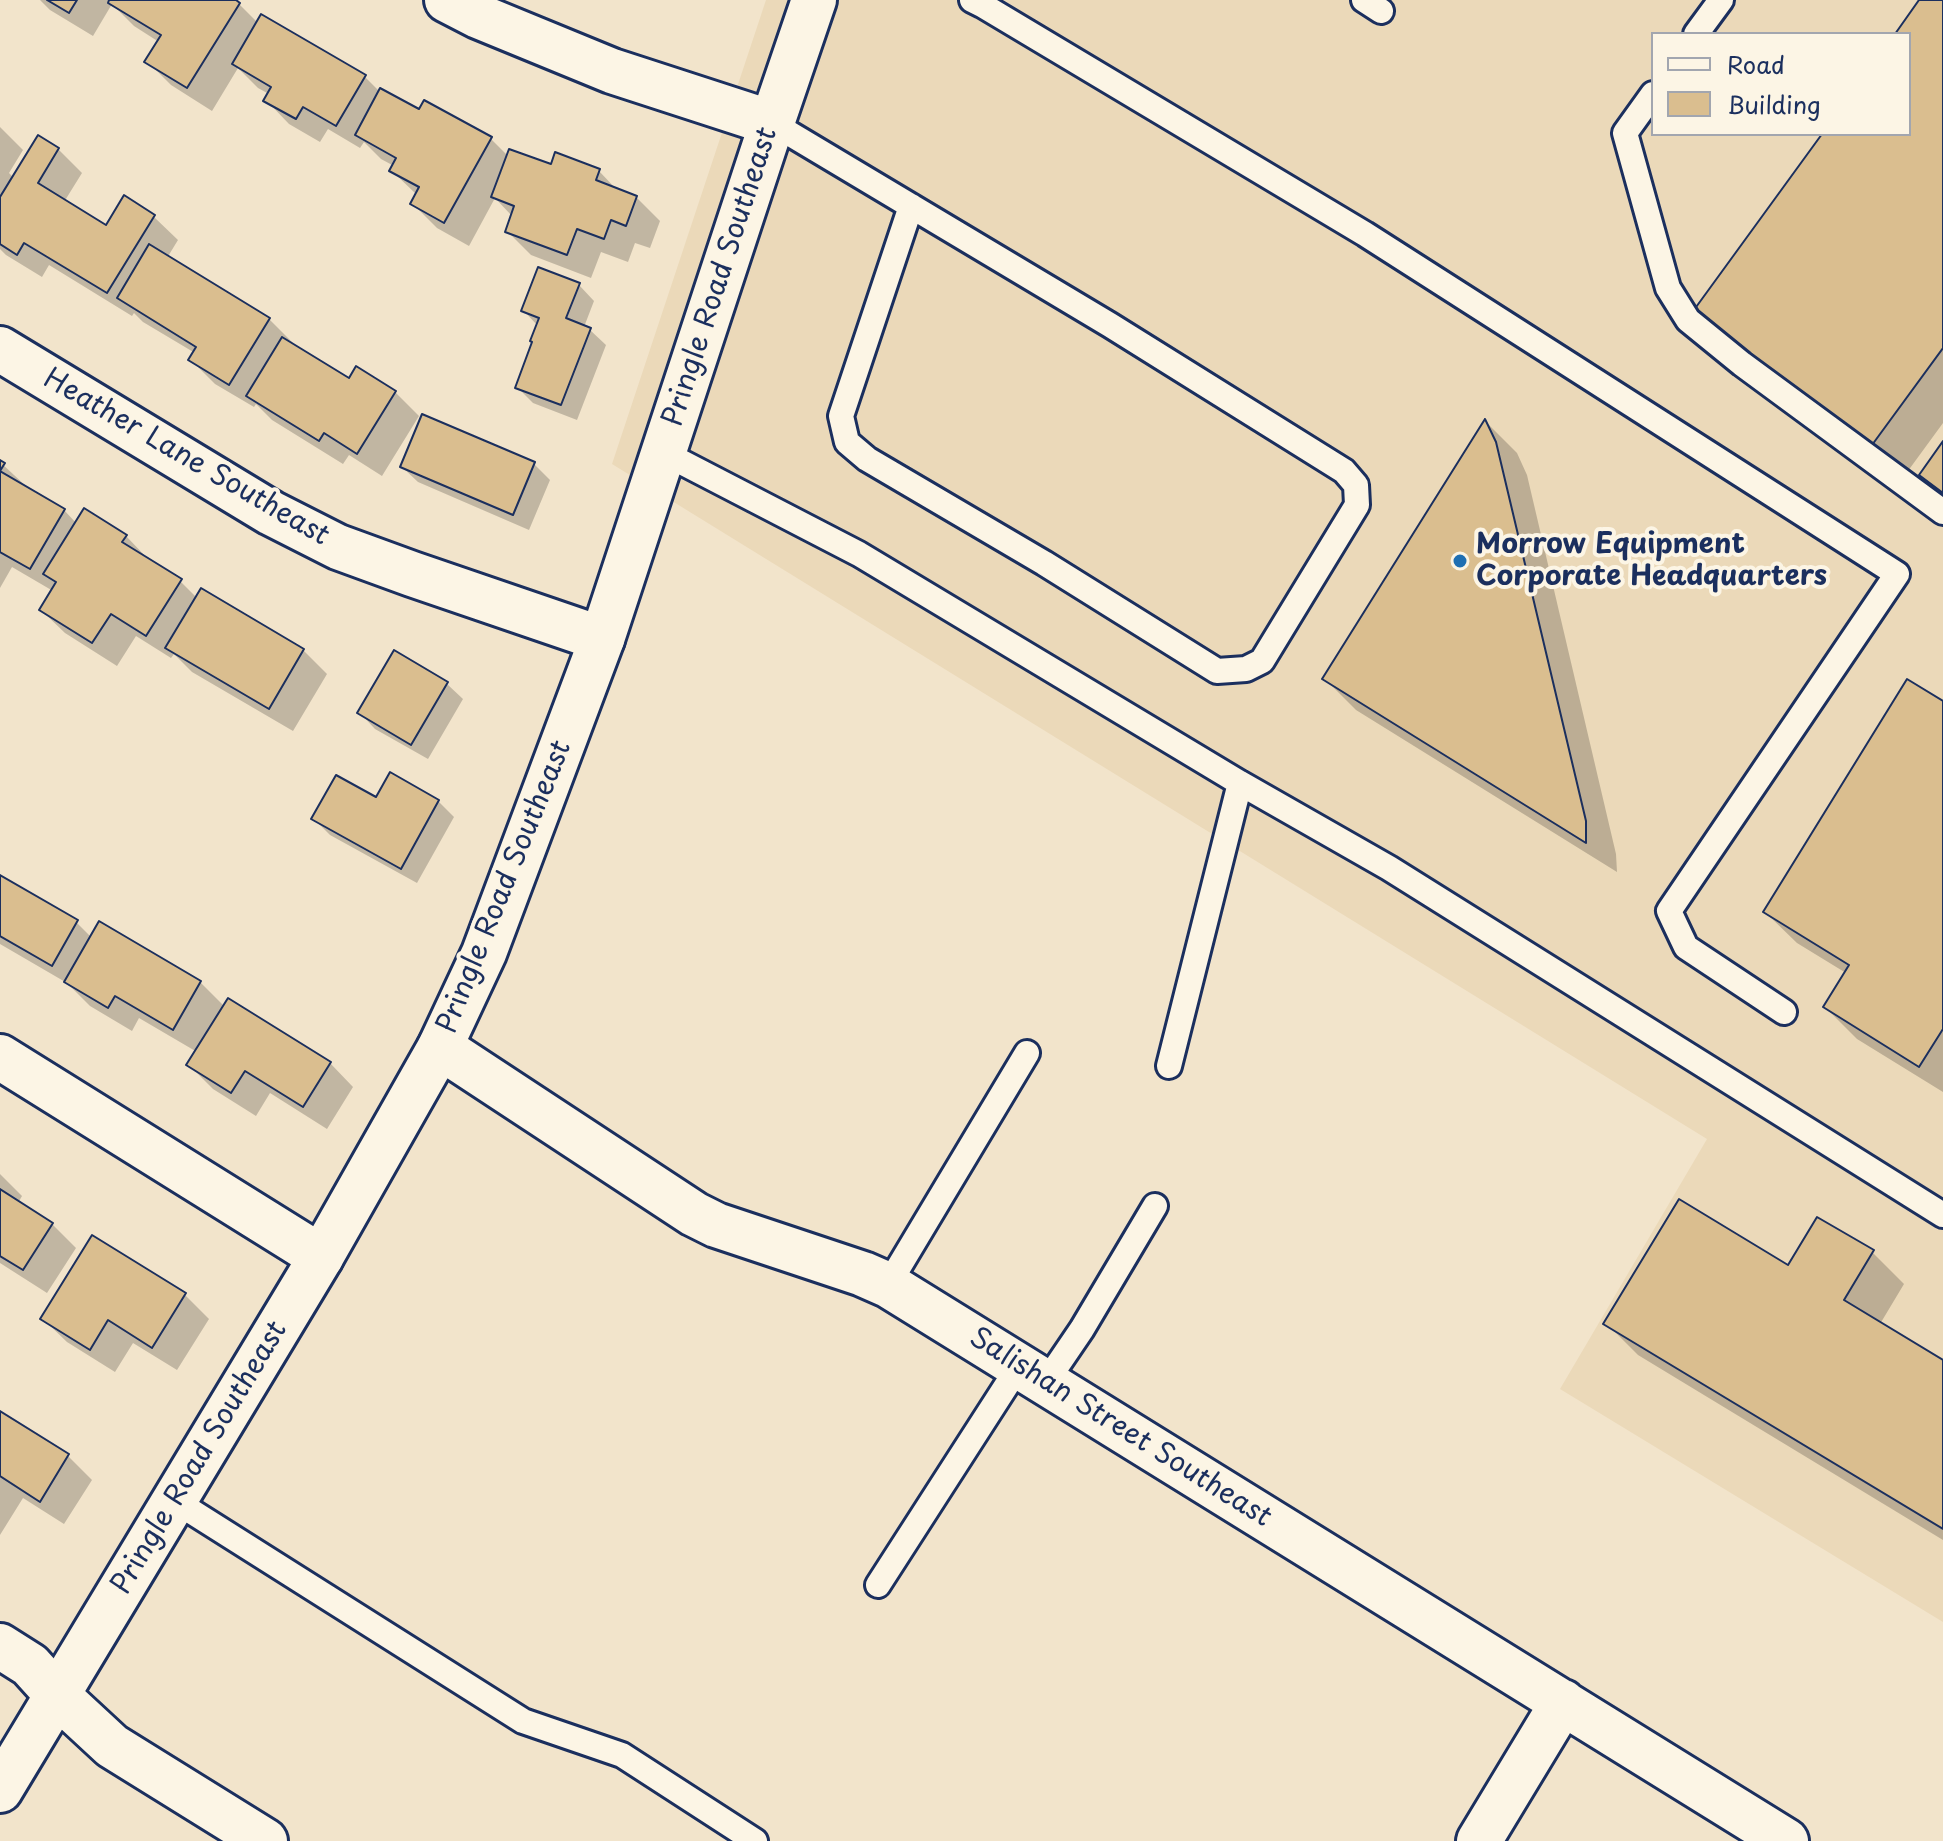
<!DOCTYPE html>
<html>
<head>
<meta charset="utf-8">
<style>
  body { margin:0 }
  #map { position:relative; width:1943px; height:1841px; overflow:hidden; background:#f2e4cb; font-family:"Playpen Sans",sans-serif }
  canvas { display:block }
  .legend { position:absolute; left:1651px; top:32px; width:260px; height:104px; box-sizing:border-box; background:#fcf5e5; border:2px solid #a2a6af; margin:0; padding:10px 14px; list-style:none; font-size:24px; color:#1b2f5e }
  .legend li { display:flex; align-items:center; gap:16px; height:40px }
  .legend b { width:40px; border:2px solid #a2a6af }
</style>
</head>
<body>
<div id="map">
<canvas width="1943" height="1841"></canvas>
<ul class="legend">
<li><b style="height:10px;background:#fcf5e5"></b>Road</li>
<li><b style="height:22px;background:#dabe8f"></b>Building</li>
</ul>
</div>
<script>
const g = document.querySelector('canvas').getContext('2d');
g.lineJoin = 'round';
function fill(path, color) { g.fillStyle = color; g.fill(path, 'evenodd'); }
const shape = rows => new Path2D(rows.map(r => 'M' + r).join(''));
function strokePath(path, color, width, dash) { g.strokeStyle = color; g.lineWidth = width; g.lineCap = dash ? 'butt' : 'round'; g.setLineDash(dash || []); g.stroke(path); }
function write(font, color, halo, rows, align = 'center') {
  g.font = font + ' "Playpen Sans",sans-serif'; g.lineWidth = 8; g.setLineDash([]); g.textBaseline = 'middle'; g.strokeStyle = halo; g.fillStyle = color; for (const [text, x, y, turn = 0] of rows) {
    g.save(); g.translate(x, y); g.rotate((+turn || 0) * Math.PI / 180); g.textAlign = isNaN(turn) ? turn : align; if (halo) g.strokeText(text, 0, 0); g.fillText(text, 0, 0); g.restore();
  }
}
const built = shape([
  [766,0,1943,0,1943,1622,1560,1389,1707,1139,612,464],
  [1653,34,1909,34,1909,134,1653,134]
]);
const shadow = shape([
  [40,0,232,0,239,4,258,23,364,76,380,92,420,112,490,138,509,157,552,167,599,171,618,191,636,197,660,221,650,248,635,243,628,262,601,252,591,278,531,255,507,231,512,216,495,198,469,246,437,228,413,204,416,194,392,171,394,166,381,159,364,142,360,148,328,129,320,142,289,124,266,100,269,94,258,88,238,68,212,111,171,85,147,61,159,42,134,26,112,4,93,36,50,10],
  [1922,0,1943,0,1943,423,1905,475,1725,345,1824,134,1909,134,1909,34,1897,34],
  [0,127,23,150,9,173,14,178,58,149,82,173,64,202,106,228,154,217,178,240,167,258,269,319,293,343,293,345,350,381,357,369,395,392,419,416,382,476,349,455,343,464,272,420,256,404,254,407,215,384,191,360,195,353,143,322,134,313,132,316,49,265,42,277,6,255,0,249],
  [579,285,594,301,584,327,590,330,606,345,577,420,533,403,517,387,538,326,523,310],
  [1486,422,1517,453,1527,475,1616,854,1617,872,1356,710,1325,679],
  [0,462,28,488,64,510,77,524,126,536,149,560,180,581,197,598,303,650,327,674,293,731,192,672,174,654,171,658,136,636,117,666,65,633,41,610,53,591,12,567,0,588],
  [534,464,550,480,529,530,418,482,402,467],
  [447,684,463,699,428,759,375,729,360,713],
  [1943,704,1943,1092,1857,1039,1825,1007,1846,973,1797,943,1765,912],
  [377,800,438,801,454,817,417,883,330,835,314,819],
  [0,877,76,922,92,938,200,982,225,1007,330,1063,353,1087,327,1129,270,1093,256,1116,213,1089,189,1065,197,1052,139,1018,132,1031,90,1006,67,983,0,944],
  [0,1174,22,1196,18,1203,52,1224,76,1248,47,1293,0,1263],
  [93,1238,185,1295,209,1319,177,1370,133,1343,115,1372,67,1342,43,1319],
  [1872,1252,1904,1284,1880,1324,1943,1362,1943,1540,1638,1355,1606,1323,1788,1267],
  [0,1413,68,1456,92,1480,64,1524,23,1498,0,1535]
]);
const building = shape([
  [47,0,77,0,69,13,47,0],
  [109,0,236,0,240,3,187,88,144,62,161,35,108,3,109,0],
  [1919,0,1943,0,1943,348,1872,445,1691,314,1822,134,1909,134,1909,34,1895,34,1919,0],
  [261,14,366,75,336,126,303,107,296,119,263,101,271,87,232,64,261,14],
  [380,88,419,109,424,100,492,137,444,223,410,204,419,187,389,171,396,158,355,135,380,88],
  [38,135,59,148,38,183,106,225,124,195,155,215,107,293,24,243,17,255,0,244,0,197,38,135],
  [509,149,551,164,555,152,600,169,596,180,637,196,626,226,611,220,604,239,577,229,567,255,505,232,514,206,491,197,509,149],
  [149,244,270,318,229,385,188,360,196,347,117,298,149,244],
  [538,267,580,283,566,318,591,328,561,405,515,388,532,342,530,341,539,318,521,311,538,267],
  [282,337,349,378,356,366,396,391,357,454,324,433,319,441,246,396,282,337],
  [422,414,535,462,513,515,400,467,422,414],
  [1485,419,1496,442,1586,821,1586,843,1322,679,1485,419],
  [1943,441,1943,493,1919,475,1943,441],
  [0,460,5,463,0,471,65,509,30,569,0,552,0,460],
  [84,508,127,535,122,542,182,579,146,636,111,614,92,643,39,610,56,582,43,574,84,508],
  [201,588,304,649,269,709,165,648,201,588],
  [394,650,448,682,411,745,357,713,394,650],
  [1907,679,1943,701,1943,1029,1919,1067,1823,1007,1849,965,1763,912,1907,679],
  [390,772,439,800,401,869,311,819,336,775,376,797,390,772],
  [0,875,78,920,52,966,0,936,0,875],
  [99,921,201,981,173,1030,115,996,108,1008,64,982,99,921],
  [228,998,331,1062,303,1107,245,1071,231,1093,186,1065,228,998],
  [0,1189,53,1223,23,1270,0,1256,0,1189],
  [1679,1199,1788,1265,1817,1217,1874,1250,1844,1300,1943,1360,1943,1529,1603,1324,1679,1199],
  [92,1235,186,1293,152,1348,108,1320,90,1350,40,1319,92,1235],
  [0,1411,69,1454,40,1502,0,1476,0,1411]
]);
const service = shape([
  [972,0,982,5,1365,234,1897,574,1669,911,1686,947,1784,1012],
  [1364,0,1381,11],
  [1696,34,1721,0],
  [1653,94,1625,133,1668,288,1688,320,1742,364,1943,512],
  [772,123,1110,325,1344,471,1356,485,1357,505,1262,661,1246,669,1217,671,1044,563,867,459,847,442,841,416,911,206],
  [664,453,859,554,1240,783,1389,868,1943,1215],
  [1169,1066,1240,783],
  [888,1285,1027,1053],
  [1046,1382,1082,1329,1155,1206],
  [175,1501,523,1721,622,1755,755,1841],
  [878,1585,1019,1366]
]);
const minor = shape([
  [447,0,478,16,612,71,772,123],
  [0,349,271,513,338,547,412,574,602,639],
  [440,1047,694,1214,716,1225,863,1274,888,1285,1786,1841],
  [0,1057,321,1257],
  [0,1646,30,1665,58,1696,112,1746,265,1841],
  [1479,1841,1563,1702]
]);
const tertiary = shape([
  [0,1790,321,1257,440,1047,484,953,602,639,772,123,814,0]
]);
const markers = [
  [1460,561,8,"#1f6fb2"]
];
const streetNames = [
  ["Pringle Road Southeast",721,277,-72],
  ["Heather Lane Southeast",186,458,30],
  ["Pringle Road Southeast",505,887,-68],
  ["Salishan Street Southeast",1120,1428,32],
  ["Pringle Road Southeast",200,1458,-59]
];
const poiNames = [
  ["Morrow Equipment",1476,545],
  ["Corporate Headquarters",1476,577]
];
fill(built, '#ebd9b9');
fill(shadow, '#0003');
fill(building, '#dabe8f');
strokePath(building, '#1b2f5e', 2);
strokePath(service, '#1b2f5e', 30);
strokePath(minor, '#1b2f5e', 50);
strokePath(tertiary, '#1b2f5e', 50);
strokePath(service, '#fcf5e5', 24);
strokePath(minor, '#fcf5e5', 44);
strokePath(tertiary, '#fcf5e5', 44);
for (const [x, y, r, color] of markers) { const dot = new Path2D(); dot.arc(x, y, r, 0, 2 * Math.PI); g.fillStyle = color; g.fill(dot); strokePath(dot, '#fcf5e5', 3); }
write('28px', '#1b2f5e', '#fcf5e5', streetNames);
write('bold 28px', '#1b2f5e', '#fcf5e5', poiNames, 'left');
</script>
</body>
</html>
